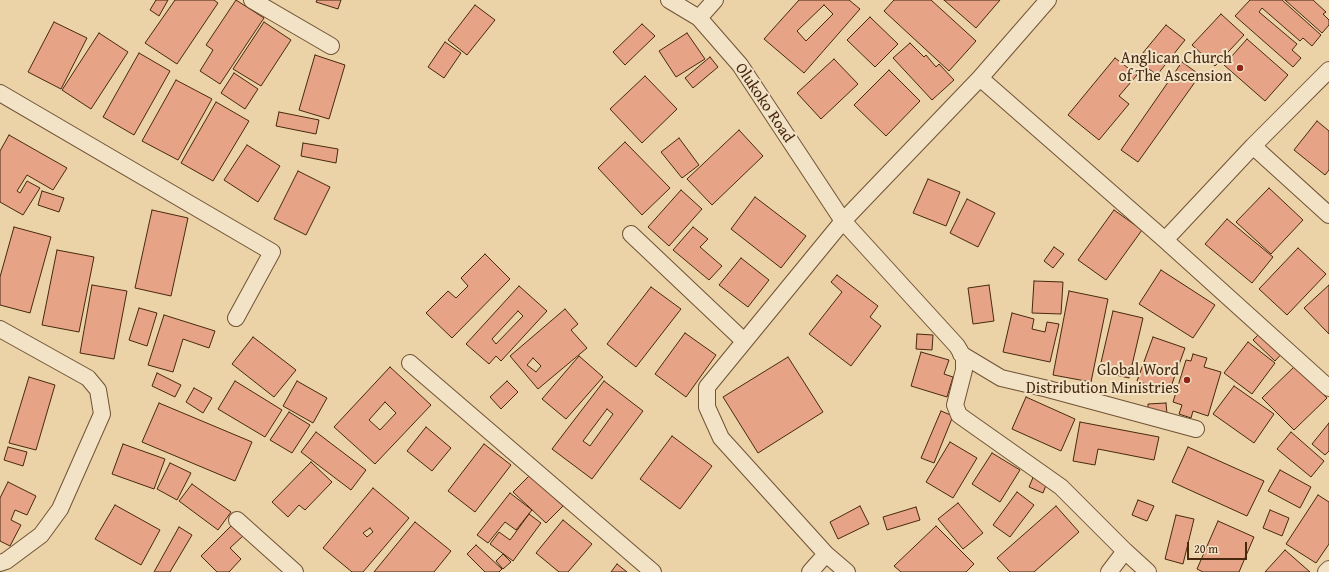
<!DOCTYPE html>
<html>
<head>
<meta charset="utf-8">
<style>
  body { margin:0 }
  #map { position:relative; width:1329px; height:572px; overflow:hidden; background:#ebd2a7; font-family:"Gentium Book Plus",serif }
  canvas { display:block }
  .scale { position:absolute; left:1187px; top:542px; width:60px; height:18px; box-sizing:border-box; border:2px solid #47290f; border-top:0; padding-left:5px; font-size:12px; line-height:14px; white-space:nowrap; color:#47290f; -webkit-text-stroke:3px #f2e2c6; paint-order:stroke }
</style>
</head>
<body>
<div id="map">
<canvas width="1329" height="572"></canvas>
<div class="scale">20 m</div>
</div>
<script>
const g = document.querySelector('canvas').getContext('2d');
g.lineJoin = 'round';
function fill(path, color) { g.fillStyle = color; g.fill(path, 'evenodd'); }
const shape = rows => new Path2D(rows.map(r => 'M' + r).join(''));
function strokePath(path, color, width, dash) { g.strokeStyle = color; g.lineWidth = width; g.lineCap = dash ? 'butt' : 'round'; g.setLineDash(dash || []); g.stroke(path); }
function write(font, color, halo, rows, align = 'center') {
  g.font = font + ' "Gentium Book Plus",serif'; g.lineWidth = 4; g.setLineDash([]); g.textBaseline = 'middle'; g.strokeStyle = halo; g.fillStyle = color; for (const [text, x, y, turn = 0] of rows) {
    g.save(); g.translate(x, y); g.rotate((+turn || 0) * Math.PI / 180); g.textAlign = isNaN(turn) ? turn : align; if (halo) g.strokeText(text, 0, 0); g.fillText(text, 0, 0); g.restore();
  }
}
const building = shape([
  [156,0,168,0,159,16,150,10,156,0],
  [175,0,214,0,218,3,177,64,145,43,175,0],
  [236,0,264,18,220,84,200,71,213,50,206,45,236,0],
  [317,0,341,0,338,9,316,2,317,0],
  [799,0,849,0,860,9,804,73,764,39,799,0],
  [824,5,833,14,806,41,797,31,824,5],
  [894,0,931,0,976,41,949,71,884,11,894,0],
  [944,0,1000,0,976,28,944,0],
  [1250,0,1282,0,1321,35,1312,46,1303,38,1300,41,1262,8,1259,12,1297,44,1292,50,1301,58,1293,67,1235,16,1250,0],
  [1285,0,1313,0,1326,12,1323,14,1329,20,1329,25,1322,33,1285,0],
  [475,5,495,20,467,55,448,40,475,5],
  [1221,14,1244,35,1215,66,1192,45,1221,14],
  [870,17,898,44,875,67,847,40,870,17],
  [54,22,87,38,61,89,28,72,54,22],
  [264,22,291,40,261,86,233,69,264,22],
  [642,24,655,36,625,65,613,52,642,24],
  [1166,25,1185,40,1157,75,1137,60,1166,25],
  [99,33,128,52,91,109,62,90,99,33],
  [687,33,705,59,676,77,659,51,687,33],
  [1247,39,1288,75,1265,101,1224,65,1247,39],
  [445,42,461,53,444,78,428,67,445,42],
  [910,43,924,57,926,55,936,67,939,64,954,80,932,100,893,58,910,43],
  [139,53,170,71,134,135,103,117,139,53],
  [315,55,345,65,329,119,299,110,315,55],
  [710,57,718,67,693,88,685,78,710,57],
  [1115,58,1137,75,1119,96,1129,104,1099,140,1068,115,1115,58],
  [834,59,858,84,821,119,797,93,834,59],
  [1182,62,1200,75,1138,162,1121,150,1182,62],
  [889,70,920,101,886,136,854,105,889,70],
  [234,73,258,89,245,109,221,93,234,73],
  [645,76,677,109,642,143,610,109,645,76],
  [176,80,212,99,178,160,142,141,176,80],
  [216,102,249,121,213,181,181,163,216,102],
  [279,112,319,120,316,134,276,126,279,112],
  [1317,121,1329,131,1329,170,1325,175,1294,150,1317,121],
  [739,130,763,156,712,205,687,179,739,130],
  [9,135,67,168,53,190,27,175,17,191,20,193,27,181,40,188,23,215,0,202,0,151,9,135],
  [679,138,699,165,682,178,661,152,679,138],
  [625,142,670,188,642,215,598,168,625,142],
  [303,143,338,149,336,163,301,156,303,143],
  [247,145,280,166,258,202,224,180,247,145],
  [298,171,330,187,306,235,274,219,298,171],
  [928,179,960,192,946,226,913,213,928,179],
  [1269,188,1303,220,1271,254,1236,222,1269,188],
  [681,190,702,209,669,246,648,227,681,190],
  [42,191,64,198,59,212,38,205,42,191],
  [755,197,806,236,781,268,731,229,755,197],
  [967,199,995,213,978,247,950,233,967,199],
  [152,210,188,218,171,296,135,288,152,210],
  [1114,210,1142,230,1106,280,1078,260,1114,210],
  [1227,219,1273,257,1252,283,1205,244,1227,219],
  [14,227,51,237,30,313,0,305,0,277,14,227],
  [693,227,708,239,700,247,722,266,709,280,673,250,693,227],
  [1054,247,1064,254,1053,268,1044,261,1054,247],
  [1298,248,1326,274,1287,315,1259,289,1298,248],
  [57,250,94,257,79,332,42,325,57,250],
  [485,254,510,279,452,338,426,313,448,291,456,298,468,286,461,278,485,254],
  [741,258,769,280,748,307,719,285,741,258],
  [1161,270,1215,305,1193,338,1139,304,1161,270],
  [837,275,878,306,870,317,881,326,851,366,809,334,842,292,831,282,837,275],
  [1034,281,1063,282,1061,314,1032,313,1034,281],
  [92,285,127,291,114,359,80,353,92,285],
  [989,285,994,321,973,324,968,288,989,285],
  [1329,285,1329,334,1304,308,1329,285],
  [519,286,547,311,501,361,496,356,489,364,466,344,519,286],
  [518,311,523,316,496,344,492,339,518,311],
  [651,287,681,309,636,367,607,344,651,287],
  [1069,291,1108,299,1091,382,1053,375,1069,291],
  [139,308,157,313,147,346,129,340,139,308],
  [565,309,578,324,571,330,587,348,538,389,510,356,565,309],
  [533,358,541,366,536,372,527,365,533,358],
  [1113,311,1143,318,1129,378,1099,371,1113,311],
  [1012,313,1034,319,1032,329,1045,332,1047,322,1059,324,1050,362,1003,352,1012,313],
  [164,315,215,331,209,348,183,339,173,372,148,365,164,315],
  [1263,330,1285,350,1275,361,1253,340,1263,330],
  [685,333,716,355,686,397,655,374,685,333],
  [917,334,933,335,932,350,916,349,917,334],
  [253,337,296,370,274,397,232,364,253,337],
  [1153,337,1185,348,1169,392,1137,381,1153,337],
  [1248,342,1275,363,1252,394,1224,373,1248,342],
  [921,352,949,360,944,374,953,377,947,397,911,386,921,352],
  [1193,354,1207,358,1204,367,1221,372,1208,416,1193,411,1191,418,1179,414,1182,405,1173,402,1186,360,1191,361,1193,354],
  [579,356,603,377,566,419,542,399,579,356],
  [788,357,823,412,758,453,723,397,788,357],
  [1295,366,1327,398,1294,430,1262,398,1295,366],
  [390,367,431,405,375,464,334,427,390,367],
  [385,402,396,413,380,430,369,420,385,402],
  [157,373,181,385,175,397,152,386,157,373],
  [29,377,55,385,36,450,9,443,29,377],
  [235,381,282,410,265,437,218,409,235,381],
  [297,381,327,398,313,423,283,406,297,381],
  [507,381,518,392,501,409,490,397,507,381],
  [604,381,643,411,592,479,552,449,604,381],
  [607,409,613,414,590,446,583,441,607,409],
  [1234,386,1274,414,1254,443,1213,414,1234,386],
  [194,388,212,398,203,413,186,402,194,388],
  [1026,397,1075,419,1061,451,1012,429,1026,397],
  [159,403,252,442,235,481,142,442,159,403],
  [1166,403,1167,414,1148,415,1148,404,1166,403],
  [941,411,953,416,934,463,921,458,941,411],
  [289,412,310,425,292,453,270,440,289,412],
  [1080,422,1159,437,1154,460,1098,449,1095,465,1073,461,1080,422],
  [1329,423,1329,451,1325,455,1312,444,1329,423],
  [426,427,451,448,432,471,407,451,426,427],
  [316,432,366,470,351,490,301,452,316,432],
  [1291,432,1324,461,1311,477,1277,449,1291,432],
  [672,436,712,466,680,509,640,479,672,436],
  [950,442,977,458,953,498,926,482,950,442],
  [123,444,165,459,154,489,112,474,123,444],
  [484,444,511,465,475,512,448,491,484,444],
  [8,447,27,452,23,466,4,460,8,447],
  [1188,447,1264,481,1247,516,1172,482,1188,447],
  [992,453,1020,470,1000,502,972,484,992,453],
  [311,462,332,482,305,510,299,505,288,517,272,502,311,462],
  [170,463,191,473,177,500,157,489,170,463],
  [1280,470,1311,487,1300,508,1268,491,1280,470],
  [530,475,563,506,546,523,513,492,530,475],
  [1034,475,1048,480,1043,493,1029,487,1034,475],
  [8,482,36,496,27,515,15,510,11,520,21,525,10,546,0,541,0,498,8,482],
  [192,484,231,512,218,530,179,501,192,484],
  [373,488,409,518,363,572,352,572,323,548,373,488],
  [370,528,373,532,367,537,363,533,370,528],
  [1017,492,1034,505,1010,537,993,525,1017,492],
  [510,493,532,510,516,530,505,522,488,543,477,535,510,493],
  [1318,495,1329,502,1329,544,1316,563,1286,544,1318,495],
  [1138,500,1154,506,1147,521,1132,515,1138,500],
  [958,503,983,533,963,549,938,519,958,503],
  [115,505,160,530,141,565,95,539,115,505],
  [860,506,869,524,838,539,830,522,860,506],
  [1056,506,1079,532,1034,572,1010,572,997,558,1056,506],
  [916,507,920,520,887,530,883,517,916,507],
  [1270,510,1289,518,1282,536,1263,528,1270,510],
  [529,514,541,523,513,561,490,544,499,532,510,540,529,514],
  [1176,515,1194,519,1183,564,1165,559,1176,515],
  [563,520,592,544,568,572,559,572,536,553,563,520],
  [1218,521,1254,537,1239,572,1203,572,1197,569,1218,521],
  [415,522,451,551,434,572,374,572,415,522],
  [233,524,244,535,230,548,241,559,229,572,217,572,201,556,233,524],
  [936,526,974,564,966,572,901,572,894,566,936,526],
  [179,527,192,535,170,572,154,572,179,527],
  [476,545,502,569,499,572,485,572,467,554,476,545],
  [1285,550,1310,572,1265,572,1285,550],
  [503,554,511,562,503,569,496,561,503,554],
  [617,564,627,572,611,572,617,564]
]);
const minor = shape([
  [252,0,331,46],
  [669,0,699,18,740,65,843,221,957,346,964,358,964,370,955,405,959,415,1061,487,1125,551,1148,572],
  [699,18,715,0],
  [980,78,1165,240,1329,388],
  [0,93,272,252,236,318],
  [1253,146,1329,215],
  [631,234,744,341],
  [1165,240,1253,146,1329,70],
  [0,329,88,378,98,390,102,414,60,509,41,535,6,561,0,563],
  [961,354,1001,378,1048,389,1196,429],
  [410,363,653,572],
  [237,520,295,572],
  [810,572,826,554],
  [847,572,826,554,721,438,707,407,707,387,843,221,980,78,1048,0],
  [1109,572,1125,551],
  [1326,572,1329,569]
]);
const markers = [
  [1240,68,4,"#8f2418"],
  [1187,380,4,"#8f2418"]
];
const poiNames = [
  ["Anglican Church",1232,59],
  ["of The Ascension",1232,77],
  ["Global Word",1179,371],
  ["Distribution Ministries",1179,389]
];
const streetNames = [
  ["Olukoko Road",764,103,56]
];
fill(building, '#e6a385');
strokePath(building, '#47290f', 1);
strokePath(minor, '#705335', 18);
strokePath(minor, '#f2e2c6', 16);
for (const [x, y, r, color] of markers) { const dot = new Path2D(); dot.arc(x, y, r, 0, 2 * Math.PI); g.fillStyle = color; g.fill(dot); strokePath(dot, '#f2e2c6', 1.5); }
write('16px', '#47290f', '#f2e2c6', poiNames, 'right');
write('16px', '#47290f', '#f2e2c6', streetNames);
</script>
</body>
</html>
